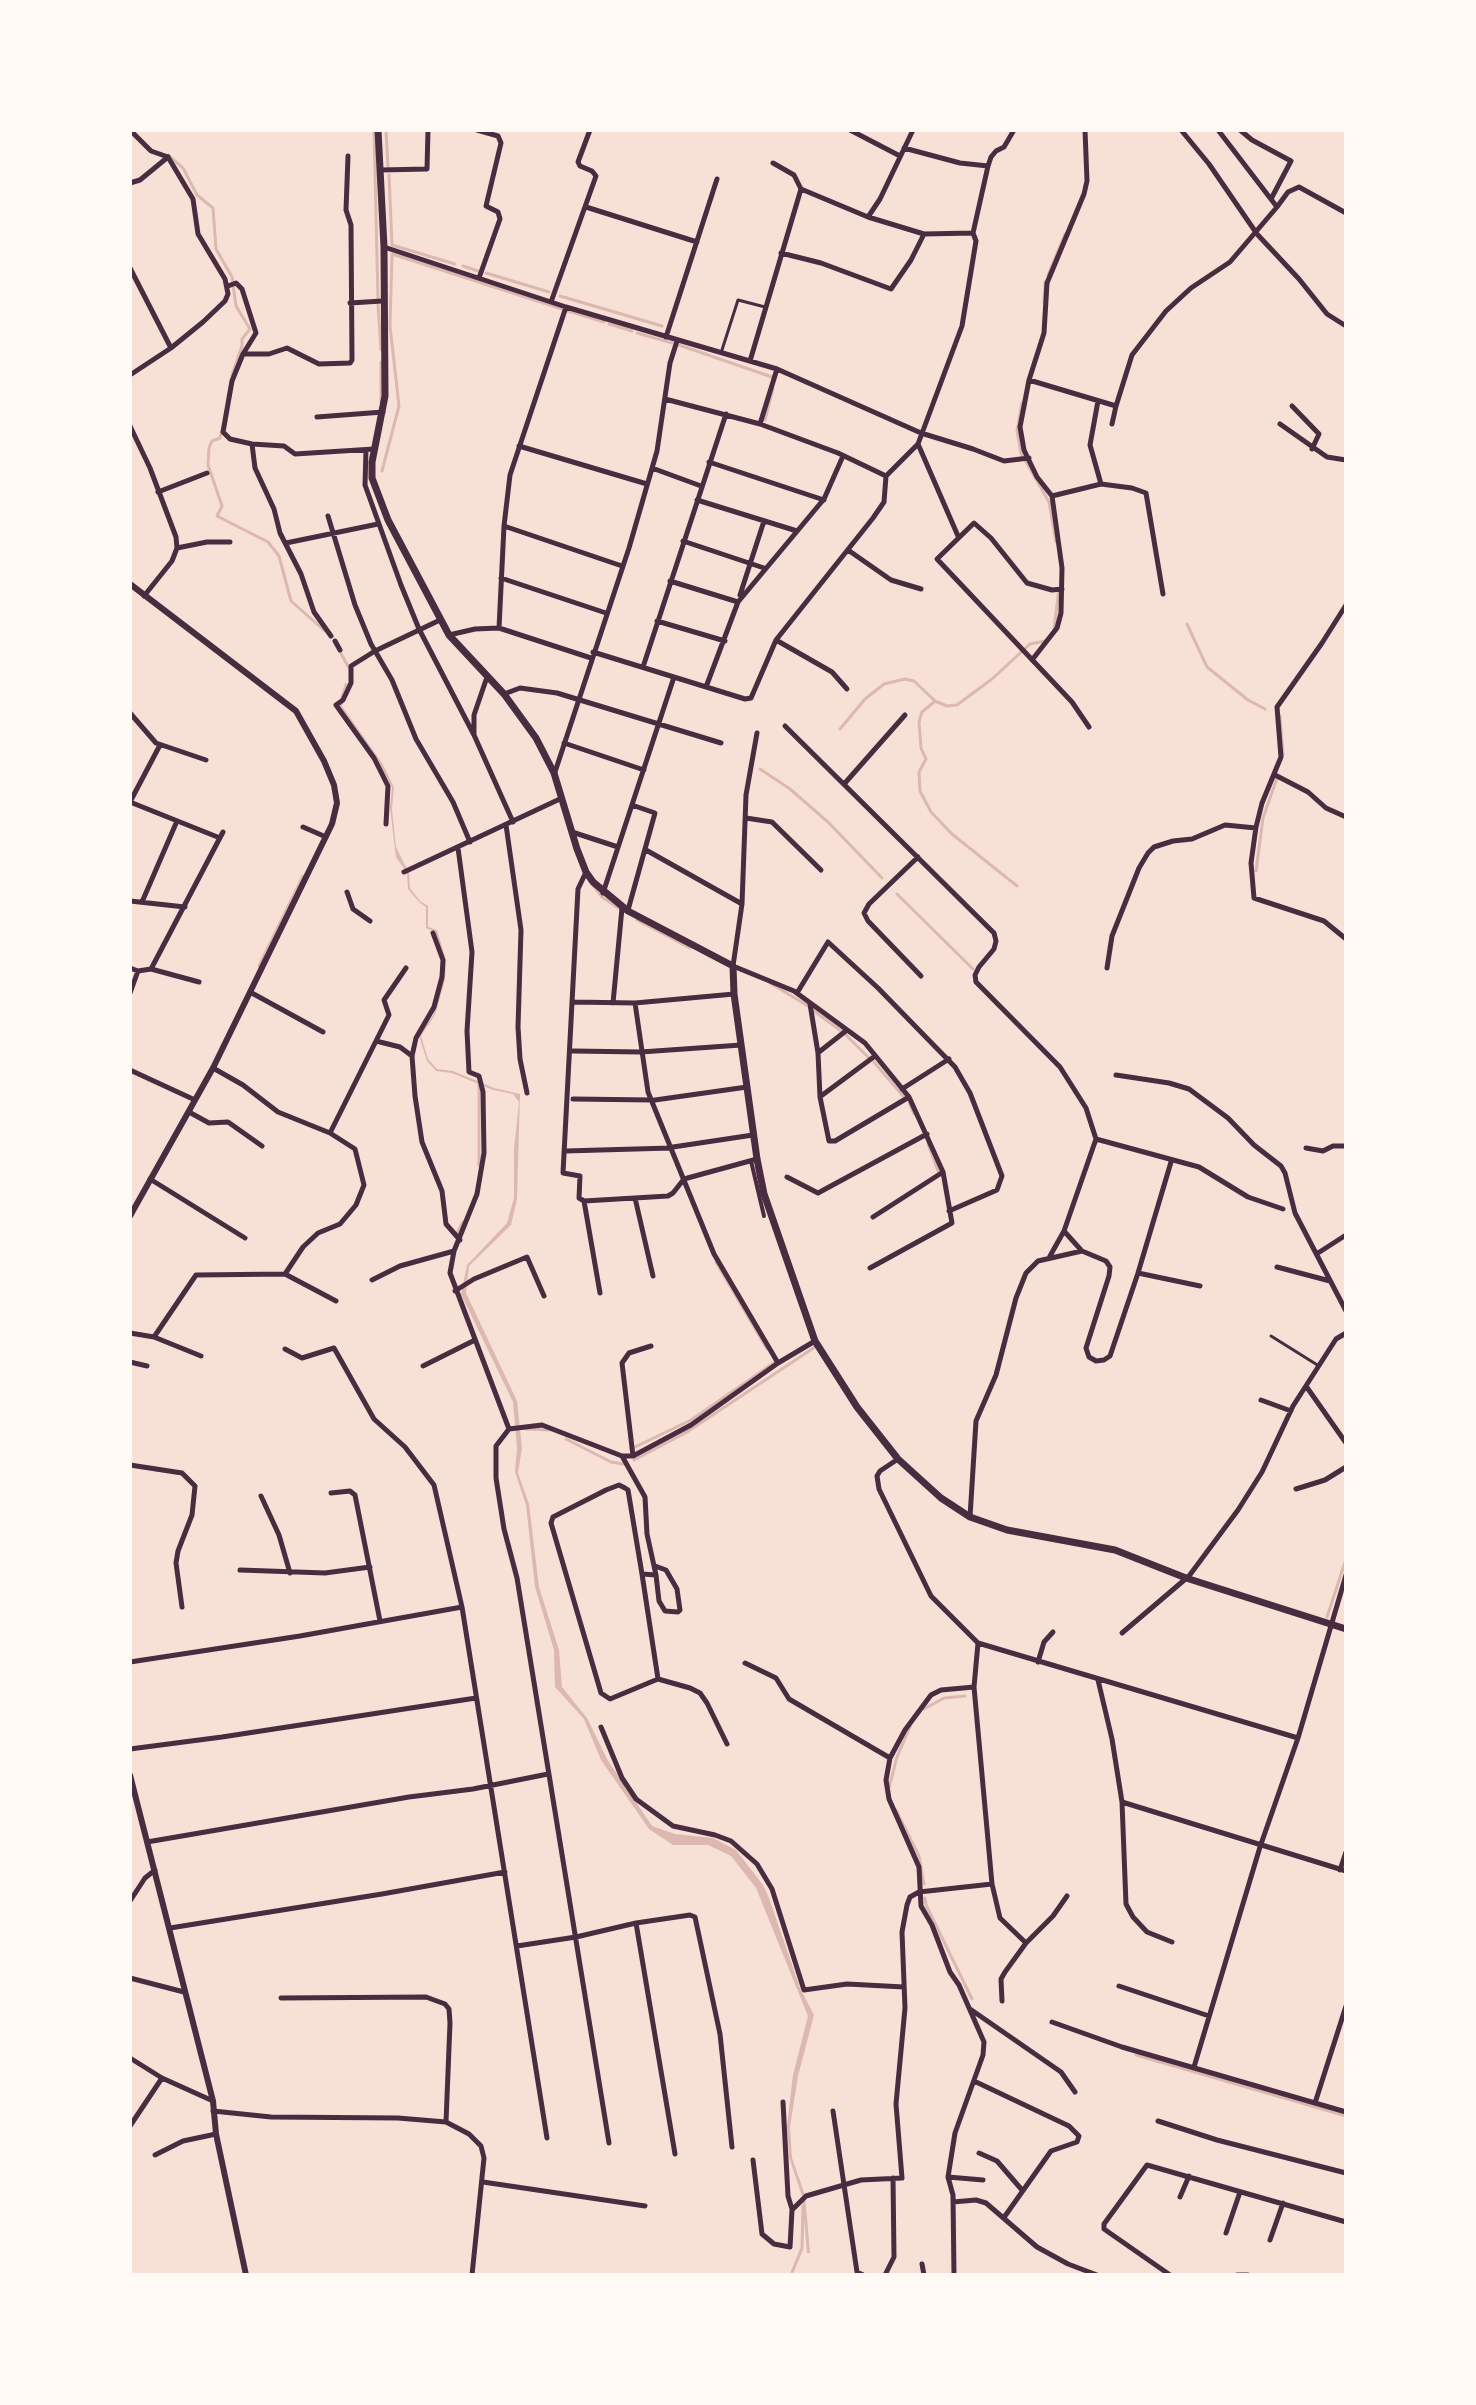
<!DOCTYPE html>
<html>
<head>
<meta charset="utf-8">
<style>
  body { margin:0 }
  #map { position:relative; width:1476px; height:2405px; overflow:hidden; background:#f7e1d7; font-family:Cabin,sans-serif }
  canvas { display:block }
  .frame { position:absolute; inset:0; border:132px solid #fffaf5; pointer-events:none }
</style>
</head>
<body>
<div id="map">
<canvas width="1476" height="2405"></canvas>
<div class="frame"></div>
</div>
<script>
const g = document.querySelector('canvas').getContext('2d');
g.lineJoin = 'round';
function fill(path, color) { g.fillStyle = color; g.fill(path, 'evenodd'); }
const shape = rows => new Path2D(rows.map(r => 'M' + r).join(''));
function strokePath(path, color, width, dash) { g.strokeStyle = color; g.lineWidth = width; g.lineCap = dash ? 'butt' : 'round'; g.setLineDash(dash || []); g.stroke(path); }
const water = shape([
  [345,683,349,684,342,706,382,763,394,787,392,809,396,847,409,873,410,888,420,901,428,906,428,927,437,930,446,960,445,980,435,1015,421,1036,428,1059,437,1069,453,1071,494,1088,520,1094,517,1199,511,1225,469,1266,466,1293,517,1401,522,1448,518,1473,529,1504,539,1587,559,1650,562,1687,587,1718,607,1759,652,1826,675,1834,713,1838,736,1850,763,1885,769,1898,800,1988,814,2015,798,2076,790,2127,792,2158,805,2195,810,2253,807,2253,802,2196,789,2157,787,2126,793,2075,808,2016,756,1888,731,1856,708,1845,673,1845,649,1829,601,1760,584,1719,555,1687,554,1650,535,1587,526,1505,515,1472,517,1448,513,1402,461,1294,467,1265,507,1223,514,1198,514,1149,519,1102,513,1094,493,1090,452,1073,436,1071,427,1061,419,1036,434,1014,444,960,435,932,426,928,426,907,419,902,408,889,407,873,396,857,390,808,392,787,379,764,338,705]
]);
const stream = shape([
  [374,130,378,300],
  [386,130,388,168],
  [168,155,183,168,197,195,213,208,216,249,232,277,236,306,250,329,242,339,242,346,232,375],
  [389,175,392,245,455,264],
  [463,266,478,271],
  [486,273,549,292],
  [1048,275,1065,234],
  [560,296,662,326],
  [1044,302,1045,282],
  [378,305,381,350],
  [568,311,604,322],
  [609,324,632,331],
  [637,333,672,343],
  [679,345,772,377],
  [381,402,381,362],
  [1022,403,1017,431,1021,453,1049,502,1056,542],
  [765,420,773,389],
  [222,430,220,438,212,441,209,448,208,465,222,506,217,516,268,542,279,556,291,601,325,631],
  [382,471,399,406,390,326,392,254,562,309],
  [1187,624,1207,667,1248,700,1265,709],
  [1054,629,1059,589],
  [339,650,349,668],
  [934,702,922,712,919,722,921,748,926,759,919,772,920,791,931,812,952,834,1017,886],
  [1280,716,1283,755],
  [840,729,865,699,884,684,905,679,914,681,935,701,947,706,957,705,992,679,1030,644,1045,641],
  [760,769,790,789,828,822,882,878],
  [1256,871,1263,818,1277,778],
  [593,885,602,897,620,909],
  [897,894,973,969],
  [637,920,690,948],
  [259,966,303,876],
  [770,983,808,1006],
  [814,1011,841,1031],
  [846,1035,868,1057],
  [874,1062,903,1096],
  [479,1082,479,1165],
  [909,1103,914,1114],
  [928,1144,938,1171],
  [457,1233,463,1222],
  [716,1262,767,1349],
  [526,1429,550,1430],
  [566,1439,611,1462,623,1464],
  [635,1447,691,1420,775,1362],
  [634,1460,687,1432,815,1347],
  [1327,1617,1346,1559],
  [924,1709,944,1698,965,1696],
  [889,1788,897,1757,910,1727],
  [896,1810,919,1856,924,1884],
  [925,1898,926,1905,972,1999],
  [1136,2055,1346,2116],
  [791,2275,802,2248,803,2206]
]);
const service = shape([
  [721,353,738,300,765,307],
  [1271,1336,1319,1366]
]);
const pedestrian = shape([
  [751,1161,764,1216]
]);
const minor = shape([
  [130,130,151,151,168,157],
  [477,130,498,136,501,143,486,206,498,212,500,219,479,278],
  [850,130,900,156],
  [1181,130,1209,164,1257,234,1299,279,1327,314,1346,326],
  [1240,130,1252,140,1291,161,1271,199],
  [904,148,960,163,988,166],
  [773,163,794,175,801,189,868,217,924,234,973,233],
  [380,170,427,169,428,130],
  [130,183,140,180,168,157],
  [586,207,697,242],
  [1277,207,1288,192,1299,187,1346,213],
  [868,217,880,199,913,130],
  [384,247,566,307,777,369,921,433,973,449,1004,461,1029,458],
  [781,253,821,263,891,289,911,260,924,234],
  [130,268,171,348],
  [228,286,236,283,242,289,256,333,243,354,232,381,223,432,230,439,252,444,284,446,295,454,374,449],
  [551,302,596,176,592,171,580,166,578,162,590,130],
  [350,303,382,301],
  [666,337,717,179],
  [244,354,269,354,287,348,319,364,350,363,352,360,351,225,346,210,348,156],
  [750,361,801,189],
  [130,375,171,348,203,322,225,301,228,294,225,279,198,234,193,199,168,157],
  [1029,380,1116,406],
  [665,399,760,424,838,453,886,476],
  [1098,401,1090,445,1101,484],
  [1292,406,1319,434,1312,449],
  [317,417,383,412],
  [760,424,777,369],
  [1112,424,1116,406,1132,355,1166,311,1191,288,1230,262,1277,207,1218,130],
  [1280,424,1327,457,1346,460],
  [130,426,150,468,176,537,177,548,172,561,144,596],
  [252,444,255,468,274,509,280,533,301,574,314,612,331,636],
  [918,444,958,536],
  [519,446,647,484],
  [366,450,365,485,401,585,419,629,474,735,513,822],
  [709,462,824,500],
  [652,468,701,486],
  [158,492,207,473],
  [1052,496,1101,484,1132,488,1146,493,1163,594],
  [697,500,797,531],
  [328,516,355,605,371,644,392,680,416,739,453,802,470,842],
  [504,526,622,566],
  [683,541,764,568],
  [286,543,378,524],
  [177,548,207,542,230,542],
  [848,550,891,580,921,589],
  [501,578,606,613],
  [670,581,738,602],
  [1062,589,1052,590,1027,583,991,538,974,523,937,559,1072,702,1089,727],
  [740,595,764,521],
  [1346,605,1322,643,1277,707,1281,757,1262,803,1256,827,1251,863,1254,898,1324,921,1346,939],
  [657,621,725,641],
  [499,628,504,526,510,475,566,307],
  [449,635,475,629,499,628,591,658],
  [776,640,832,672,847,689],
  [335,641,340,650],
  [593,652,745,699,751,698,776,640,873,518,884,502,886,476,918,444,962,326,976,241,973,233,988,166,991,157,996,151,1004,147,1014,130],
  [1032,660,1057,628,1061,613,1062,568,1052,496,1037,477,1024,450,1020,427,1029,380,1044,333,1047,283,1084,194,1087,181,1085,130],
  [643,667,726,414],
  [706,687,738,602,824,499,843,456],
  [504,694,520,688,557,693,721,743],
  [130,713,156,743,206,760],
  [785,726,994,933,996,941,994,949,979,967,975,975,976,982,1060,1067,1086,1108,1096,1139],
  [757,733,746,795,742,904,733,966,794,991,865,1043,909,1097,943,1172,952,1223,870,1268],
  [474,734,474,715,487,677],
  [564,743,644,770],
  [555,772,629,548,657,451,670,363,677,341],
  [1275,775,1308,792,1326,808,1346,817],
  [845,783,905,715],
  [130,802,220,838],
  [130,802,160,745],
  [746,818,772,822,821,870],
  [386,824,388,786,374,758,336,705,343,700,351,683,351,666,375,651,440,620],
  [506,825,521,930,518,1027,520,1059,527,1093],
  [303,827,326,837],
  [572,832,618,847],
  [458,848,472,952,467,1031,469,1072,479,1076,483,1092,484,1153,477,1194,454,1251,450,1273,509,1429],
  [646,850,742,904],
  [918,857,869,904,864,913,868,921,921,976],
  [404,872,562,798],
  [586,872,578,889,563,1173,580,1176,579,1198,584,1201,600,1293],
  [347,892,353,909,370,921],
  [603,893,674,677],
  [130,901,185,907],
  [142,902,177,821],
  [628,910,655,813,632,805],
  [433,933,443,960,442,977,434,1007,416,1038,412,1056,415,1096,422,1142,442,1191,446,1224,460,1240],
  [130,968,138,971,151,969,199,982],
  [1107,968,1112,936,1139,868,1148,853,1154,847,1173,841,1192,839,1225,825,1256,828],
  [151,969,223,832],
  [250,992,323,1032],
  [130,993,138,971],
  [797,993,828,942,878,988,955,1067,970,1093,1002,1176,997,1190,949,1211],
  [573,1002,635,1003,734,994],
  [613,1003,622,908],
  [635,1003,648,1092,714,1254,778,1363],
  [810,1004,818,1053,820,1097,829,1141,835,1141,909,1097],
  [376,1041,400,1047,412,1056],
  [573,1051,641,1052,741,1045],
  [819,1052,847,1030],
  [213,1068,243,1085,278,1112,330,1133,389,1015,384,1000,406,968],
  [130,1070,195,1100],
  [1116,1075,1169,1083,1189,1089,1228,1118,1254,1145,1281,1166,1285,1173,1295,1213,1346,1311],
  [902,1089,949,1059],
  [821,1096,875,1056],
  [573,1099,652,1100],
  [655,1100,747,1087],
  [189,1112,209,1123,228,1122,262,1146],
  [1096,1139,1199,1167,1248,1197,1283,1209],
  [673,1147,753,1135],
  [1306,1148,1323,1151,1333,1146,1346,1146],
  [565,1151,671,1148],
  [787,1177,818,1193,927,1134],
  [150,1179,245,1238],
  [635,1198,653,1276],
  [584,1201,668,1196,673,1193,684,1179,757,1159],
  [873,1217,943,1172],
  [1064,1231,1081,1250],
  [1318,1253,1346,1235],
  [1050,1256,1064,1231,1096,1139],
  [1277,1267,1330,1281],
  [1138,1273,1200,1286],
  [285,1274,336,1301],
  [372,1280,400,1266,454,1251],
  [455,1291,474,1279,527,1257,544,1296],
  [130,1333,154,1337,196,1275,285,1274,303,1247,318,1233,340,1224,356,1205,364,1185,355,1149,330,1133],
  [154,1337,201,1356],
  [285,1349,302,1358,334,1348,374,1419,405,1447,434,1485,462,1607,547,2138],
  [130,1362,147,1366],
  [423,1366,475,1340],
  [1306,1386,1346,1443],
  [1261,1400,1291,1411],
  [622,1456,645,1497,647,1534,656,1575,659,1601,665,1611,678,1612,680,1610,677,1589,666,1570,655,1566],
  [633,1456,622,1363,629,1353,651,1346],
  [898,1459,880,1471,877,1476,879,1489,931,1596,978,1643,1298,1738],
  [130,1465,182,1473,195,1486,192,1515,178,1551,176,1563,182,1607],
  [1296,1489,1325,1480,1346,1467],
  [331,1493,350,1491,355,1495,380,1621],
  [261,1496,279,1535,290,1573],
  [970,1517,976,1421,996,1375,1016,1298,1026,1273,1038,1261,1082,1251,1106,1261,1110,1267,1109,1276,1086,1348,1089,1357,1096,1361,1104,1360,1110,1356,1138,1273,1171,1162],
  [240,1570,325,1573,370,1567],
  [642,1574,658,1679],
  [656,1575,642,1574,628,1490,625,1488,619,1485,606,1490,553,1517,551,1523,601,1693,610,1699,658,1679,690,1688,700,1693,707,1703,727,1744],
  [1122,1633,1189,1576,1238,1510,1262,1472,1293,1406,1336,1339,1346,1333],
  [978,1643,974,1687,992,1884,1000,1918,1026,1943],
  [130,1662,300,1636,462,1607],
  [1038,1662,1044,1642,1053,1632],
  [745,1663,776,1678,789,1699,890,1758],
  [1098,1680,1112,1739,1122,1802,1126,1904,1133,1917,1147,1932,1172,1942],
  [601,1727,622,1778,636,1799,673,1826,715,1835,731,1841,757,1864,772,1889,804,1990,847,1984,904,1987],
  [130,1749,222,1737,476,1698],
  [1122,1802,1346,1871],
  [147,1842,409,1797,473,1789,548,1774],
  [1340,1870,1346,1852],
  [130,1901,145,1878,155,1870],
  [636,1923,675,2154],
  [170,1928,382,1894,505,1872],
  [517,1946,576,1937,636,1923,690,1915,695,1917,720,2034,732,2147],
  [130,1978,184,1992],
  [1119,1986,1209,2016],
  [281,1998,426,1997,445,2004,449,2009,450,2023,446,2122],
  [1002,2001,1001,1979,1005,1972,1026,1943,1053,1916,1067,1896],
  [1346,2006,1315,2103,1346,2112],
  [970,2009,1061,2072,1075,2092],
  [1052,2022,1122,2047,1315,2103],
  [130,2058,162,2078,213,2101],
  [1194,2067,1260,1847,1298,1738,1346,1575],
  [974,2081,1069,2126,1079,2136,1077,2142,1051,2151,1005,2216],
  [783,2102,788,2196,792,2209],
  [213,2111,271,2117,398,2118,446,2122,469,2134,481,2146,484,2158,472,2275],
  [833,2111,857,2272,863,2275],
  [1158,2121,1217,2140,1346,2173],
  [130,2126,162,2078],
  [609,2143,517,1578,504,1529,496,1478,496,1446,509,1429,542,1425,622,1456,633,1456,691,1425,778,1363,815,1341],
  [979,2153,997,2161,1022,2190],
  [155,2155,183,2141,216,2134],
  [753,2160,762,2234,774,2244,790,2247,792,2210,806,2196,861,2180,902,2178,896,2104,905,2008,902,1932,907,1905,910,1897,919,1892,992,1884],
  [948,2177,983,2180],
  [483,2182,645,2206],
  [1180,2197,1189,2176],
  [953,2202,976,2200,986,2203,1037,2247,1068,2264,1097,2275],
  [1226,2233,1240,2192],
  [1270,2240,1283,2203],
  [922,2264,924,2275],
  [885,2275,894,2257,893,2178],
  [954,2275,953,2195,948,2177,955,2133,983,2055,984,2042,959,1985,950,1972,932,1925,921,1906,919,1867,889,1799,886,1780,890,1758,905,1730,931,1695,941,1690,974,1687],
  [1170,2275,1104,2229,1104,2224,1147,2165,1346,2222],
  [1237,2275,1248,2275]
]);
const tertiary = shape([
  [130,584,296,711,324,761,334,785,337,803,332,824,213,1068,130,1216],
  [130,1775,213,2101,216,2134,246,2275]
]);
const secondary = shape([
  [378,130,384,247,385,396,372,462,372,478,388,520,449,635,504,694,536,738,554,773,577,849,586,872,593,882,628,911,733,966,734,994,757,1159,764,1194,815,1341,857,1407,898,1459,941,1498,970,1517,1007,1530,1115,1550,1186,1578,1346,1629]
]);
fill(water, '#dcb8b0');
strokePath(stream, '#dcb8b0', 3);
strokePath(service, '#4a2c40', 3);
strokePath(pedestrian, '#4a2c40', 4);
strokePath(minor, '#4a2c40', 5);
strokePath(tertiary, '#4a2c40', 6);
strokePath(secondary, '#4a2c40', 7);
</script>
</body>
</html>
